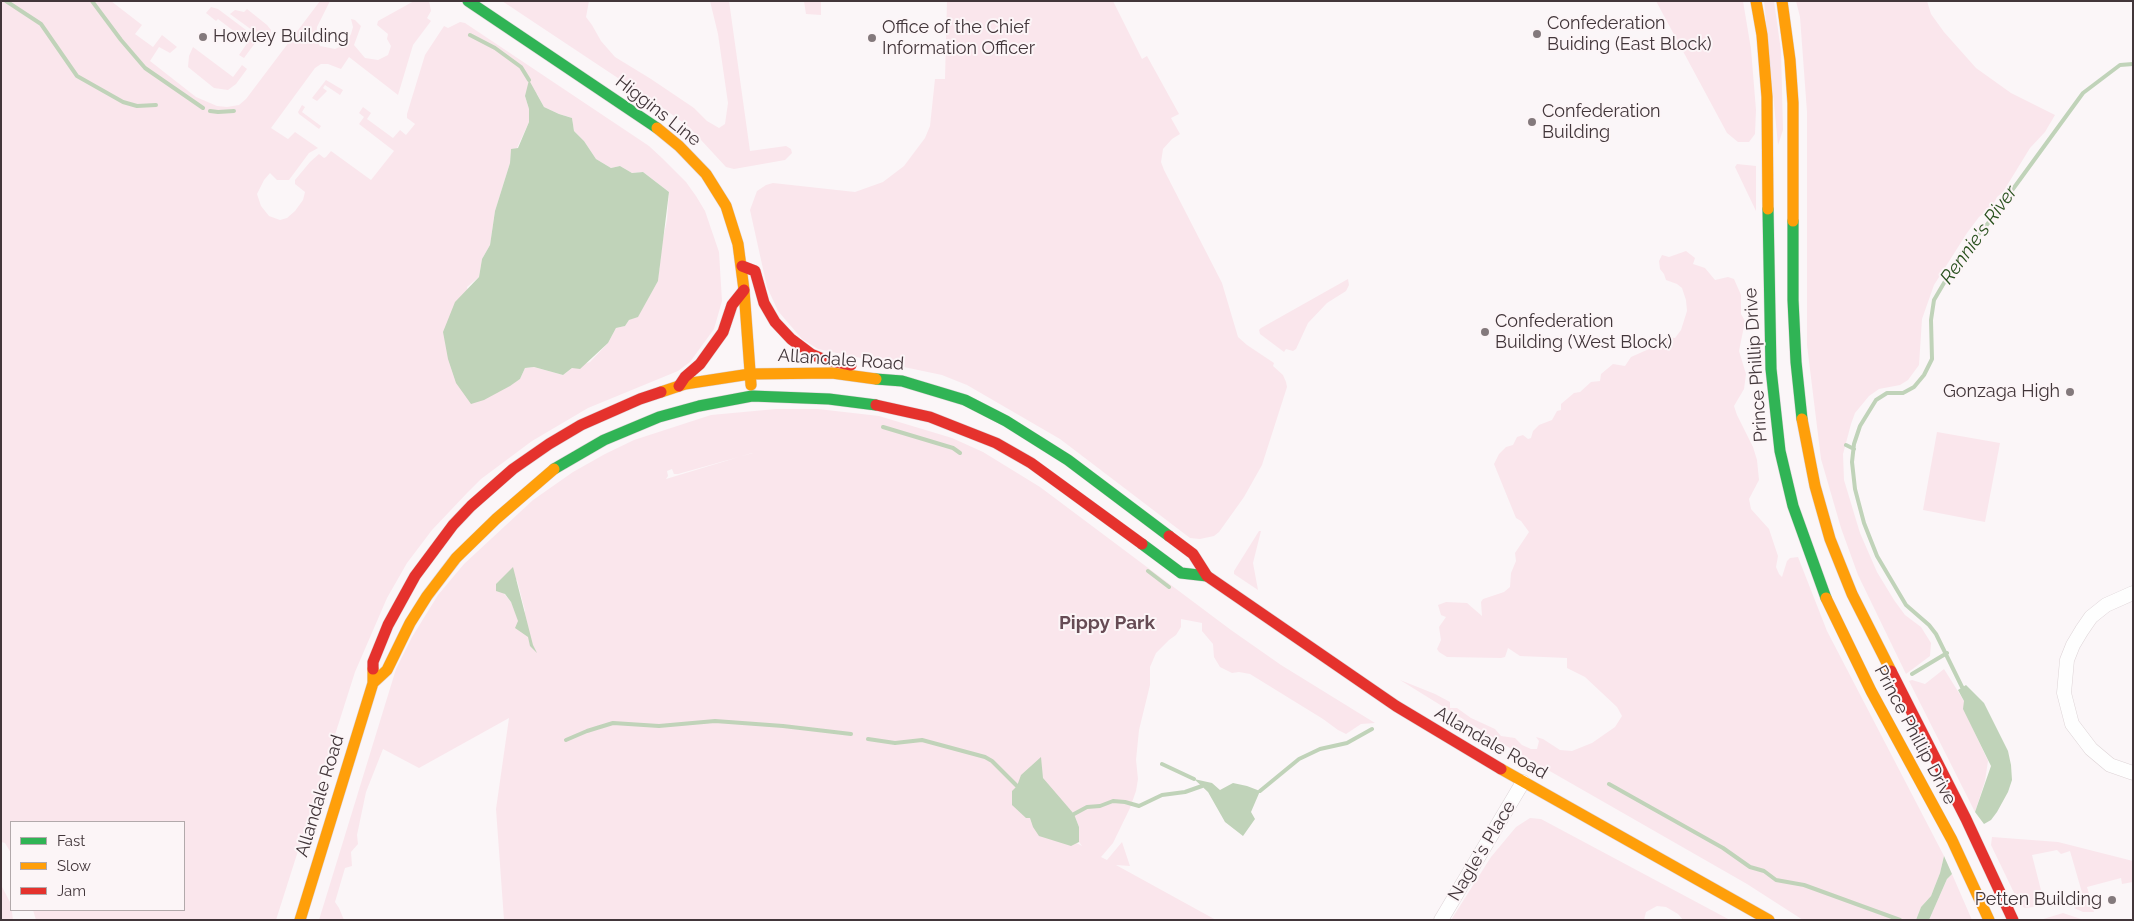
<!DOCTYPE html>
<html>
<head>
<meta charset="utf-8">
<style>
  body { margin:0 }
  #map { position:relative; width:2134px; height:921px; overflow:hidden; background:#fbf6f8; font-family:Raleway,sans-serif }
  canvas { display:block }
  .frame { position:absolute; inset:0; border:2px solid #42363a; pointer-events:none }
  .legend { position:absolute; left:10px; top:821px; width:175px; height:90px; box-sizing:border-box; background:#fcf5f7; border:1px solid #b2a9ab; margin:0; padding:6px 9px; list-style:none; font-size:15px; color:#42363a }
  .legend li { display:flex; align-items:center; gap:10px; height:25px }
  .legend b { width:25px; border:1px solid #b2a9ab }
</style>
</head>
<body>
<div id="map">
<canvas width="2134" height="921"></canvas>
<div class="frame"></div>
<ul class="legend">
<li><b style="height:6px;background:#30b455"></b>Fast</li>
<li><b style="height:6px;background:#ff9f0a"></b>Slow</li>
<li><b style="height:6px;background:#e5322d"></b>Jam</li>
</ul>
</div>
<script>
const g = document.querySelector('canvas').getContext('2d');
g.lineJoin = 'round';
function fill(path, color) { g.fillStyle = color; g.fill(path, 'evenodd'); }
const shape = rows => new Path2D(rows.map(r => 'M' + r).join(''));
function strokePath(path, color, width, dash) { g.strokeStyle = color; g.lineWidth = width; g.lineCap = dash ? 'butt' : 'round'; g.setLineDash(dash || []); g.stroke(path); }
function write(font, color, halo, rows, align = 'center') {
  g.font = font + ' Raleway,sans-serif'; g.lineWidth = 4; g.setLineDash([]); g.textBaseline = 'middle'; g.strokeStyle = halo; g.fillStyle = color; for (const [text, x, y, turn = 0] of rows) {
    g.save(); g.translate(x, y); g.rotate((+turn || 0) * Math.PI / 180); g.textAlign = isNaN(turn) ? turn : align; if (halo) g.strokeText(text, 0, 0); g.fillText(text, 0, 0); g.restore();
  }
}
const green = shape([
  [1,1,111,1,142,25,135,34,153,47,162,35,177,47,170,53,159,47,150,61,196,97,217,106,227,107,239,105,246,99,320,1,330,1,317,27,316,39,320,46,335,49,344,45,351,34,353,27,351,19,355,20,361,26,354,45,365,58,378,60,388,55,391,46,387,39,388,34,377,25,378,21,414,1,429,1,431,11,427,18,431,21,413,45,398,95,349,57,341,69,328,64,321,64,315,68,271,128,288,139,295,132,318,148,309,153,289,180,277,180,270,173,264,180,257,194,261,206,269,216,280,220,287,218,295,211,303,200,305,192,295,184,295,180,310,162,319,154,324,158,326,157,331,151,371,180,394,151,359,124,364,117,359,113,363,107,371,113,367,119,393,138,400,130,406,135,415,124,407,118,407,114,425,55,444,26,448,28,460,22,465,23,649,146,662,158,686,182,696,196,705,211,719,252,722,301,714,329,690,362,678,371,588,408,532,441,481,479,468,492,432,530,407,563,387,598,355,672,276,920,36,920,33,910,184,910,184,822,11,822,11,853,5,843,1,842],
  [537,94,544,107,559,114,572,118,574,131,584,141,596,159,611,168,620,166,632,173,643,172,669,192,667,220,662,243,658,281,638,316,629,320,625,326,616,328,608,343,590,362,572,368,563,375,534,367,525,368,520,379,498,392,467,287,479,277,482,259,490,245,495,211,510,163,511,150,517,148,529,122,529,109,525,96],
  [502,1,589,1,586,17,592,25,601,41,615,57,651,79,694,108,707,121,719,128,725,124,728,103,718,34,710,1,729,1,750,151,786,146,791,149,792,153,785,160,734,169,726,167,689,127,663,108],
  [804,1,821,1,821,15,806,14],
  [947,1,1113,1,1142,59,1147,56,1179,114,1171,118,1180,134,1172,139,1163,149,1161,162,1164,170,1222,283,1238,337,1247,345,1274,363,1273,366,1283,375,1286,382,1287,387,1262,465,1244,497,1219,532,1214,536,1200,539,1190,538,1060,439,967,385,942,375,818,349,802,339,778,311,767,287,750,210,757,191,766,185,773,183,855,192,883,182,904,166,925,138,930,126,935,79,945,79],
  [1656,1,1743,1,1751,49,1756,110,1755,134,1749,142,1738,142,1727,133],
  [1764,1,1774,1,1781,51,1783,130,1778,145],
  [1796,1,1927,1,1931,14,1944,32,1976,68,2011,93,2055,115,2045,132,2030,148,2003,192,1997,197,1992,207,1979,217,1967,233,1934,285,1922,319,1919,365,1908,380,1900,385,1879,389,1869,396,1855,413,1851,424,1843,454,1844,480,1860,533,1877,572,1894,600,1905,615,1921,627,1931,643,1930,656,1906,674,1858,575,1841,528,1821,459,1807,345,1807,112,1800,17],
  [211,7,218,9,258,39,244,58,239,55,248,42,218,19,216,21,206,13],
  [235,10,244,12,247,9,267,25,271,30,270,35,267,41,230,14],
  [193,47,233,77,242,65,247,69,236,84,228,90,214,88,188,67,189,56],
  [326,80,343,90,340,95,325,85,323,88,327,91,317,101,312,98],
  [302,105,305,107,302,112,321,126,319,129,299,114,298,112],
  [1737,164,1756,166,1756,211,1735,167],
  [1686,251,1695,258,1693,264,1705,268,1715,280,1728,277,1734,279,1741,295,1741,314,1745,321,1739,351,1746,374,1744,389,1734,406,1737,415,1753,447,1757,460,1759,480,1749,499,1751,509,1769,529,1778,556,1776,567,1779,574,1782,577,1787,561,1790,558,1798,557,1827,631,1944,856,1940,873,1931,896,1921,907,1916,920,1803,920,1747,884,1513,750,1400,680,1435,694,1450,702,1450,708,1457,708,1471,718,1495,729,1501,736,1515,738,1522,745,1531,749,1537,749,1539,741,1536,737,1543,739,1560,750,1572,751,1592,743,1615,727,1622,716,1617,707,1585,677,1567,668,1567,658,1520,656,1508,648,1505,657,1501,658,1447,657,1439,652,1437,649,1441,640,1439,627,1446,617,1441,615,1438,605,1446,602,1467,603,1482,616,1481,602,1483,599,1504,592,1510,587,1511,573,1516,561,1515,553,1529,532,1521,521,1516,518,1494,464,1499,454,1506,447,1513,445,1517,437,1523,435,1528,439,1531,438,1533,431,1539,425,1552,420,1557,411,1561,410,1561,404,1574,393,1580,392,1591,382,1600,381,1601,374,1613,364,1625,366,1631,357,1649,349,1667,337,1675,338,1681,330,1687,311,1686,300,1682,288,1677,284,1666,280,1664,274,1660,269,1659,261,1662,255,1669,257],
  [1348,279,1349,285,1346,291,1327,303,1308,323,1296,349,1293,351,1286,349,1284,352,1260,334,1259,330,1261,328],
  [776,409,818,409,879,416,952,438,983,452,1040,487,1231,630,1281,665,1375,723,1361,724,1346,734,1338,730,1323,719,1250,674,1239,672,1232,673,1220,667,1214,657,1213,644,1202,631,1202,623,1181,619,1181,627,1176,635,1169,640,1156,653,1150,667,1150,685,1139,730,1136,760,1138,779,1136,791,1130,808,1113,843,1101,857,1107,860,1122,842,1130,866,1116,865,1216,920,504,920,496,809,509,718,419,768,383,749,366,792,357,835,358,844,351,852,352,866,345,868,335,902,339,908,344,920,319,920,396,669,412,637,438,595,464,564,533,500,573,472,605,454,634,440,711,415],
  [753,453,752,453,666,479,668,476,667,471,672,469,674,474,678,474],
  [504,577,517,580,525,611,519,621,511,602,496,584],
  [1062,801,1074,814,1079,827,1079,842,1082,846,1064,836],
  [1937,432,2000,443,1985,522,1923,510],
  [1259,531,1261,531,1253,563,1258,590,1234,574,1234,571],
  [1944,669,1964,701,1964,705,1968,718,1988,761,1985,781,1975,812,1909,681,1912,680,1925,684],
  [1530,818,1541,819,1730,920,1683,920,1678,914,1666,907,1657,906,1646,912,1644,920,1451,920,1491,857,1516,827],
  [1992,837,2058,842,2133,861,2133,882,2122,884,2121,878,2087,887,2094,912,2083,912,2074,908,2085,903,2070,851,2061,854,2057,850,2032,855,2044,902,2033,907,2025,908,2020,905,2020,903,2017,899,1991,845],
  [1952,874,1972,920,1929,920,1947,879],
  [1,885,11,904,13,920,1,920],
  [2063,913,2084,920,2040,920]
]);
const water = shape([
  [529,80,544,107,559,114,572,118,574,131,584,141,596,159,611,168,620,166,632,173,643,172,669,192,658,281,638,317,629,320,625,326,616,328,608,343,580,369,572,368,563,375,534,367,525,368,520,379,510,386,484,400,471,404,456,383,448,359,443,332,455,302,479,277,482,259,490,245,495,211,510,163,511,149,518,148,529,122,529,109,525,96],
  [513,567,533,645,537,653,530,646,528,637,515,628,518,621,511,602,505,594,496,591,496,584],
  [1966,685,1984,703,2008,751,2011,765,2012,780,2008,792,1997,812,1991,820,1984,824,1975,812,1991,766,1963,709,1964,701,1958,690],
  [1041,757,1043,778,1074,814,1079,827,1079,842,1071,846,1039,836,1033,827,1030,818,1026,818,1012,805,1012,791,1017,786,1021,775],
  [1194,779,1212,783,1220,790,1233,783,1247,786,1260,791,1251,812,1255,819,1243,836,1225,822,1208,792],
  [1944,856,1952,874,1947,879,1929,920,1916,920,1921,907,1931,896,1940,873]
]);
const stream = shape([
  [6,1,41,24,77,76,123,102,137,106,156,105],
  [92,1,121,40,145,68,203,108],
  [470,35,495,48,521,67,529,80],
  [210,111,218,112,234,111],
  [883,427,953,448,960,453],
  [1846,445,1854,449],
  [1148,571,1169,587],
  [1912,674,1947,653],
  [1962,687,1936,634,1929,625,1906,605,1877,556,1864,523,1855,489,1852,462,1854,444,1860,426,1876,400,1887,393,1903,393,1914,387,1924,375,1932,359,1931,320,1934,300,1961,254,1986,226,2083,93,2120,65,2133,64],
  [868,739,895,743,922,740,985,757,992,761,1017,786],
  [566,740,587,731,613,723,659,726,715,721,783,726,851,734],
  [1162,764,1194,779],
  [1609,784,1723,848,1750,867,1764,871,1776,880,1804,885,1900,920],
  [1260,791,1299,759,1320,749,1347,743,1372,729],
  [1074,814,1087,807,1100,806,1113,801,1125,802,1139,806,1162,795,1185,792,1202,786]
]);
const street = shape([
  [2133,593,2106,605,2091,617,2082,630,2073,645,2067,660,2064,693,2072,724,2091,749,2110,765,2133,773],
  [1441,920,1523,782]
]);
const fast = shape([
  [468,1,657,128],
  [1768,209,1771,369,1780,451,1793,506,1826,598],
  [1793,221,1793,300,1796,362,1802,419],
  [876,379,902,381,965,400,1006,421,1068,460,1169,536],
  [554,469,604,440,659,417,699,406,752,396,829,399,876,405],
  [1142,544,1181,573,1207,576]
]);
const slow = shape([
  [1756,1,1762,35,1767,97,1768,209],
  [1782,1,1790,60,1793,103,1793,221],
  [657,128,679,146,706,174,726,206,738,244,744,290,751,385],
  [661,392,685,384,750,374,832,373,876,379],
  [1802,419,1815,486,1830,539,1852,594,1891,671],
  [1826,598,1871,691,1952,840,1989,920],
  [373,683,387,670,410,623,427,596,456,558,496,519,554,469],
  [1501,769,1769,920],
  [300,920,373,683,373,669]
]);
const jam = shape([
  [742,266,755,271,764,303,775,322,791,339,811,354,823,359,851,365],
  [679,386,685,377,700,364,723,332,732,305,744,290],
  [876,405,930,417,996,443,1031,463,1142,544],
  [1169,536,1193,554,1207,576,1396,706,1501,769],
  [373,669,373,662,388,625,415,576,453,525,471,506,513,469,549,444,581,425,640,399,661,392],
  [1891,671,1966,819,2013,920]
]);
const markers = [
  [1537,34,5,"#83797c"],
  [203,37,5,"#83797c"],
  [872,38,5,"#83797c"],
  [1532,122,5,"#83797c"],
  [1485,332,5,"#83797c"],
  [2070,392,5,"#83797c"],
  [2112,900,5,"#83797c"]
];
const poiNames = [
  ["Confederation",1547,24],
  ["Buiding (East Block)",1547,45],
  ["Office of the Chief",882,28],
  ["Information Officer",882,49],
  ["Howley Building",213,37],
  ["Confederation",1542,112],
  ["Building",1542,133],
  ["Confederation",1495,322],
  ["Building (West Block)",1495,343],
  ["Gonzaga High",2060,392,"right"],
  ["Petten Building",2102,900,"right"]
];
const streetNames = [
  ["Higgins Line",658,111,38],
  ["Allandale Road",841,360,4],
  ["Prince Phillip Drive",1756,365,-94],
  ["Prince Phillip Drive",1915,735,62],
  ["Allandale Road",1491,743,30],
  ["Allandale Road",320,796,-73],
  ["Nagle's Place",1482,851,-59]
];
const waterNames = [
  ["Rennie's River",1979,235,-54]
];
const neighbourhoodNames = [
  ["Pippy Park",1107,623]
];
fill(green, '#fae6ec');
fill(water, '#c0d3b9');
strokePath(stream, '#c0d3b9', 4);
strokePath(street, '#ddd3d6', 15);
strokePath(fast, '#ddd3d6', 12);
strokePath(slow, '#ddd3d6', 12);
strokePath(jam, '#ddd3d6', 12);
strokePath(street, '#fefefe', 14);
strokePath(fast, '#30b455', 11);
strokePath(slow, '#ff9f0a', 11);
strokePath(jam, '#e5322d', 11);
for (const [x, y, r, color] of markers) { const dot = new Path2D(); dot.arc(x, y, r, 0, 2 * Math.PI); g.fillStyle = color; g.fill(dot); strokePath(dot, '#fcf5f7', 2); }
write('18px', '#42363a', '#fcf5f7', poiNames, 'left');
write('18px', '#42363a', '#fcf5f7', streetNames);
write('italic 19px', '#29511e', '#fcf5f7', waterNames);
write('bold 19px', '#664b54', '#fcf5f7', neighbourhoodNames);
</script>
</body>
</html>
